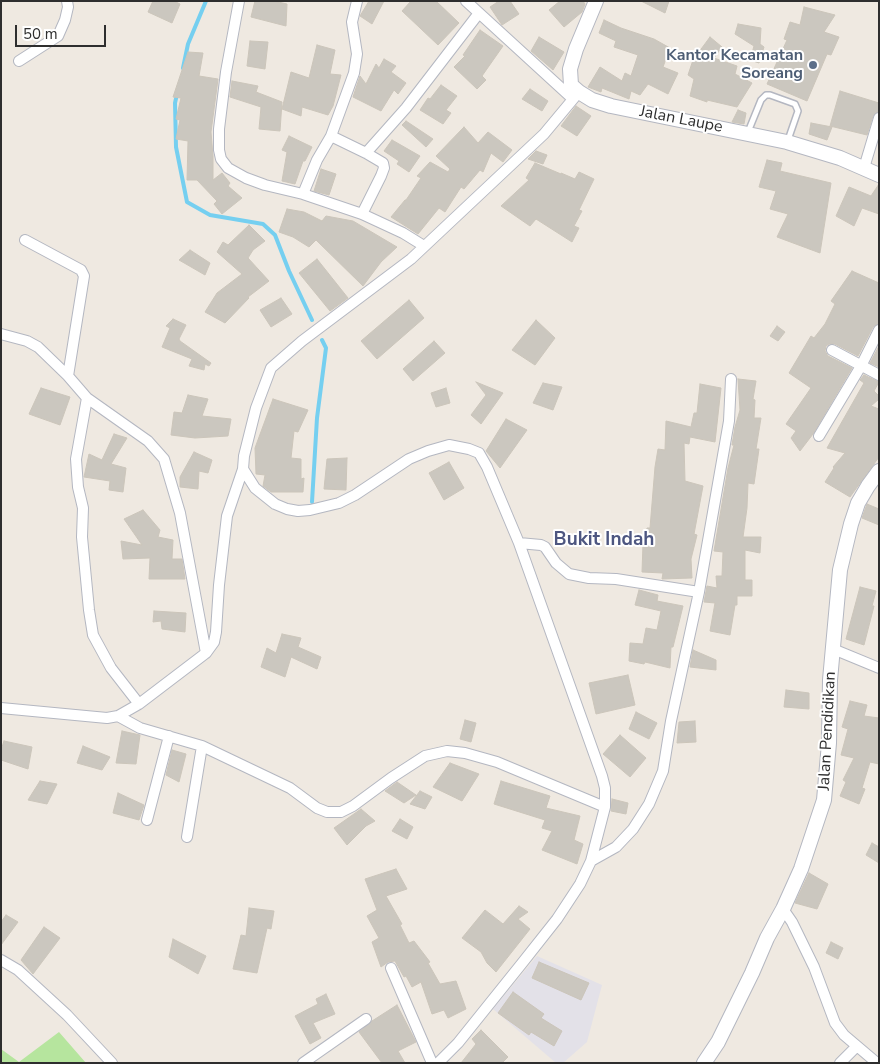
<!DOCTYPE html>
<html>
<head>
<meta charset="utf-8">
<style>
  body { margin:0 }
  #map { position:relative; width:880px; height:1064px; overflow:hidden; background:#efe9e1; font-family:"Nunito Sans",sans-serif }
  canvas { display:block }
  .frame { position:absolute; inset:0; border:2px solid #2e2e2e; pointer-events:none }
  .scale { position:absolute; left:15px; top:25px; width:91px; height:22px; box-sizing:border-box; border:2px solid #2e2e2e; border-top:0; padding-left:6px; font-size:15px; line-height:18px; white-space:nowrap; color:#2e2e2e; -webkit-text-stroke:4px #fff; paint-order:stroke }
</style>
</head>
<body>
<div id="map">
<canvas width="880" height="1064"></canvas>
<div class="frame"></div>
<div class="scale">50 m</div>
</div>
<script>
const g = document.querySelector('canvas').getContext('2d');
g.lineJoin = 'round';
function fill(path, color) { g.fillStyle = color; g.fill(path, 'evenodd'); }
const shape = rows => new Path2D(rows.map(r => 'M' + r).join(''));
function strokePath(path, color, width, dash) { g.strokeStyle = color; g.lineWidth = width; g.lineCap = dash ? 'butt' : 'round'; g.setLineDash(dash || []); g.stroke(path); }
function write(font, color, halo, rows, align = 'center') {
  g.font = font + ' "Nunito Sans",sans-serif'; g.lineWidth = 4; g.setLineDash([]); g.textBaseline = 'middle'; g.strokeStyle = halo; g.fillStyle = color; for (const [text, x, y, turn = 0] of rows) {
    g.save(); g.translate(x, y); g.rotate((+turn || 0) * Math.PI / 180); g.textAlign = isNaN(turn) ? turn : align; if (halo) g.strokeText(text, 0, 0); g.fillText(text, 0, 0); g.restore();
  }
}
const industrial = shape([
  [537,956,602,985,587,1042,563,1063,556,1063,493,1009]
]);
const green = shape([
  [59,1032,86,1063,1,1063,1,1049,19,1062]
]);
const stream = shape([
  [183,68,188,44,206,1],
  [177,94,175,103,176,147,187,202,210,215,263,224,275,235,289,271,312,320],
  [312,502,317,418,326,348,322,340]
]);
const building = shape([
  [153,1,174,1,180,4,172,23,148,12,153,1],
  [255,1,274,1,287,4,286,26,251,17,255,1],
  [369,1,384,1,372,24,360,16,369,1],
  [411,1,436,1,459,23,438,45,402,11,411,1],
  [499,1,510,1,519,14,502,25,490,7,499,1],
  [560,1,583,1,585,4,582,12,564,27,549,10,560,1],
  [641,1,669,1,665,13,641,1],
  [804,7,835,15,824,32,839,37,831,55,827,54,807,101,767,84,787,40,784,39,790,22,800,25,804,7],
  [604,20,621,28,654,39,670,48,663,67,678,73,668,94,648,84,640,95,631,91,629,99,602,88,601,92,588,87,600,67,622,81,625,73,631,76,638,55,614,47,616,41,599,33,604,20],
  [738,24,761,28,760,44,764,47,759,63,750,60,754,46,735,34,738,24],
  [480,30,503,46,482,76,486,80,477,89,454,67,465,56,463,55,480,30],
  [539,37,564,52,553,70,531,51,539,37],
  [710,37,722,47,714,58,737,66,735,74,752,83,737,107,707,100,707,102,690,96,694,79,688,75,693,60,710,37],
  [250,41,268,42,265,69,247,66,250,41],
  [317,45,335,50,330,74,341,75,333,106,328,115,302,107,301,116,282,109,291,72,309,78,317,45],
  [188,52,203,53,199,76,218,79,211,132,213,156,213,180,222,173,230,183,228,186,242,198,222,214,214,204,217,201,197,180,187,180,188,141,176,139,180,120,176,119,181,98,173,97,188,52],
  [384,59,396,66,391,72,406,83,398,94,394,90,381,111,353,97,360,76,366,84,376,64,379,68,384,59],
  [232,81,258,86,256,92,282,102,280,131,259,129,261,107,230,97,232,81],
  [441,85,457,96,446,110,451,113,443,124,420,110,428,98,430,99,441,85],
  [530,89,548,101,542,111,522,99,530,89],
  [840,91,879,103,879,111,873,116,867,135,830,126,840,91],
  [576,106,591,116,577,136,561,126,576,106],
  [738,110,746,113,744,124,732,122,738,110],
  [406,121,433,139,426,147,402,125,406,121],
  [811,123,832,127,827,140,809,134,811,123],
  [464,127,478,143,488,132,512,150,503,162,491,153,483,172,480,170,464,189,461,187,445,212,439,208,418,234,391,217,405,200,406,200,421,178,417,176,430,162,448,172,450,169,436,156,464,127],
  [289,136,312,147,305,161,303,161,295,184,282,181,287,152,282,150,289,136],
  [392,140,420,156,409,172,397,164,399,161,384,151,392,140],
  [536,151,547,155,543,164,528,159,536,151],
  [767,160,782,163,780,171,831,183,820,253,777,237,788,214,770,209,776,191,759,187,767,160],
  [535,163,561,174,561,173,575,179,579,172,594,179,579,210,582,211,574,226,579,228,572,242,536,219,530,226,501,206,529,180,526,178,535,163],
  [321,169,336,174,329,195,314,191,321,169],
  [879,184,879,214,862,208,854,226,836,216,849,187,871,196,879,184],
  [287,209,304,212,322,221,326,216,353,221,397,247,381,262,363,286,316,240,309,247,293,237,279,232,287,209],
  [249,225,265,241,253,250,248,258,269,281,248,297,249,298,225,323,205,312,217,293,242,274,217,252,223,242,228,245,249,225],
  [190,250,210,263,205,275,179,260,190,250],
  [317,259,348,298,330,311,299,273,317,259],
  [852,271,879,283,879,323,873,327,858,356,835,344,829,344,826,346,825,351,828,356,852,368,813,434,800,451,791,438,796,431,786,424,811,388,789,373,811,336,814,338,825,324,835,304,831,301,852,271],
  [281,298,292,314,271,327,260,310,281,298],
  [409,300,424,318,377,359,361,341,409,300],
  [173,319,186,325,179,339,180,341,211,363,209,366,205,364,204,370,189,366,192,359,162,347,170,328,166,326,173,319],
  [536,320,555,338,535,365,512,350,536,320],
  [777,326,785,332,778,341,770,336,777,326],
  [434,341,445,353,413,381,403,369,434,341],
  [879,346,879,367,870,363,879,346],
  [864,375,879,382,874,391,879,396,879,399,871,406,879,409,879,457,850,497,825,482,834,468,833,467,845,453,827,448,864,383,860,380,864,375],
  [738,379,756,381,753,399,755,400,754,418,761,418,756,449,759,449,754,484,748,483,747,508,743,537,761,537,760,553,745,550,745,580,752,580,752,596,737,596,737,605,735,605,730,635,710,631,715,603,704,602,707,586,717,588,716,576,722,576,723,552,714,551,728,468,734,445,732,445,735,427,740,410,738,379],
  [476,382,503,393,481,424,471,415,486,395,476,382],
  [543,383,562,387,553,410,533,403,543,383],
  [700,384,721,388,715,442,690,437,689,444,684,443,685,481,703,486,694,534,697,535,691,559,692,578,662,579,663,573,642,572,643,544,645,544,647,528,650,528,655,467,658,449,665,450,666,421,691,427,694,413,697,413,700,384],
  [41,388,70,397,60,425,29,414,41,388],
  [446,388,450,403,436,407,431,393,446,388],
  [188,395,208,399,202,416,231,419,228,436,195,438,171,435,174,412,182,413,188,395],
  [273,399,308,410,298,432,294,431,291,458,301,459,301,479,304,478,303,492,271,492,263,486,265,475,256,474,255,448,273,399],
  [506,419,527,430,500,468,486,451,506,419],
  [114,434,127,438,111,464,126,468,123,492,109,490,110,481,84,477,89,454,102,460,114,434],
  [194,452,212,460,208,473,199,471,198,489,180,487,180,477,194,452],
  [347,458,346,490,324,489,327,459,347,458],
  [449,462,464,488,444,500,429,473,449,462],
  [867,504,879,509,879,525,862,518,867,504],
  [143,510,160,530,158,537,173,540,172,559,182,559,185,579,149,579,150,558,123,559,121,541,142,545,124,519,143,510],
  [860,587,876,591,872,606,874,606,864,645,846,639,860,587],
  [639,590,658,595,657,601,683,606,673,647,671,647,670,668,645,662,644,664,629,661,630,643,643,644,646,628,657,630,661,611,635,605,639,590],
  [154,611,186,613,185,632,162,629,161,621,153,622,154,611],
  [282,634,301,638,298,647,321,657,317,669,291,657,285,677,261,667,267,648,276,653,282,634],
  [693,650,716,660,716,670,690,667,693,650],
  [628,675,635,705,596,714,589,683,628,675],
  [786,690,809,693,809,709,784,707,786,690],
  [850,701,867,705,864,716,879,718,879,764,870,762,862,788,865,789,859,804,840,796,846,782,843,780,854,758,841,755,848,729,842,727,850,701],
  [636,712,657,723,649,739,629,729,636,712],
  [465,720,476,723,471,742,460,739,465,720],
  [695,721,696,742,677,743,679,722,695,721],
  [122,731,140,735,136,764,116,763,122,731],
  [620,735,646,758,630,777,603,754,620,735],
  [4,741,32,747,28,769,1,760,1,750,4,741],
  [83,746,110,757,102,770,77,763,83,746],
  [172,750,186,754,179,782,166,775,172,750],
  [450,763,479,774,462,801,433,787,450,763],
  [40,781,57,784,47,804,28,800,40,781],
  [501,781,550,796,546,808,580,816,574,840,583,844,577,864,542,850,552,831,542,828,545,820,494,804,501,781],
  [397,782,416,795,404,803,385,791,397,782],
  [420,791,432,797,425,809,410,804,420,791],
  [118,793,144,805,139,820,113,813,118,793],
  [612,799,628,803,626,814,611,811,612,799],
  [361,809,375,821,366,826,347,845,334,828,361,809],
  [400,819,413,827,407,839,392,831,400,819],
  [872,843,879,847,879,863,866,855,872,843],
  [396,869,407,889,386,896,402,924,400,925,409,943,414,941,430,962,428,963,440,984,456,981,466,1009,448,1018,444,1010,432,1014,421,982,412,987,406,976,404,977,395,961,388,962,381,967,372,942,379,938,367,916,377,910,365,879,396,869],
  [809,873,828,884,817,909,795,903,809,873],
  [519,906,528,912,518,919,530,929,496,972,487,963,481,952,462,938,485,910,503,924,519,906],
  [249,908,274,911,271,929,267,928,257,973,233,969,241,935,246,936,249,908],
  [6,915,18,922,1,945,1,922,6,915],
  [44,927,60,938,33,974,21,960,44,927],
  [173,939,206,956,198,974,169,957,173,939],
  [831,942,843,948,838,959,826,953,831,942],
  [539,962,589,983,581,1000,532,978,539,962],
  [513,992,544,1014,541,1018,562,1031,554,1046,531,1032,529,1035,498,1013,513,992],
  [326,994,335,1014,313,1023,321,1038,310,1044,295,1016,318,1004,316,999,326,994],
  [397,1005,416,1042,398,1051,405,1063,382,1063,359,1032,372,1021,397,1005],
  [481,1030,508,1057,502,1063,461,1063,476,1044,472,1039,481,1030]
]);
const lane = shape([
  [748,132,761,100,766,95,770,95,795,104,798,111,788,140]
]);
const street = shape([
  [239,1,226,72,219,129,219,150,221,159,228,168,246,178,265,185,303,194,362,214,403,233,424,246],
  [466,1,573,99],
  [19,61,58,36,65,20,68,7,67,1],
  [331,136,366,153,383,163,384,168,381,176,362,214],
  [366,153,406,108,479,13],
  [864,168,879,118],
  [303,194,317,160,331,136,354,73,357,54,352,22,357,1],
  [25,240,81,270,84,276,68,376],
  [1,334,27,341,38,347,68,376,87,398,148,441,164,459,180,513,206,653],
  [832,350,879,375],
  [87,398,76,459,78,487,83,508,82,537,89,610,93,635,111,668,139,704],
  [819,436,861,366,879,330],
  [519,543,541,545,545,547,556,563,569,574,589,578,616,579,699,592],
  [833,649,879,668],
  [1,708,107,718,118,716,139,704,206,653,214,642,216,632,219,585,227,516,243,469],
  [118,716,140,728,202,746,290,788,317,808,327,812,341,812,353,806,391,778,425,756,447,751,465,753,497,762,605,807],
  [147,820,169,736],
  [187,837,202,746],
  [591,861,616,847,633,829,649,804,663,771,671,721,699,592,729,421,731,379],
  [783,909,792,922,814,967,835,1023,844,1035,877,1063],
  [1,960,18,970,67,1015,112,1063],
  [391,968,432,1063],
  [303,1063,366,1019],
  [438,1063,458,1043,523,962,557,919,580,884,591,861,605,807,605,788,602,776,519,543,487,467,479,453,469,449,449,445,428,451,409,459,355,495,339,503,310,510,298,511,287,509,275,504,255,488,243,469,244,456,256,408,271,368,302,341,411,259,544,134,579,92],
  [840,1063,857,1046]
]);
const secondary = shape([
  [596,1,576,49,570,69,571,85,579,92,592,100,611,106,787,142,840,158,879,175],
  [704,1063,718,1042,752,973,767,938,783,909,801,869,824,800,829,743,830,680,840,570,851,524,858,503,868,486,879,471]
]);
const markers = [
  [813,65,5,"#5c6f8a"]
];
const serviceNames = [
  ["Kantor Kecamatan",803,56],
  ["Soreang",803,74]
];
const streetNames = [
  ["Jalan Laupe",681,120,11],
  ["Jalan Pendidikan",828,731,-87]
];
const quarterNames = [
  ["Bukit Indah",604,540]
];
fill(industrial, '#e3e1e8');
fill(green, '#b6e59e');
strokePath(stream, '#75cff0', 4);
fill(building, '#cbc7bf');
strokePath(building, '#cbc5ba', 1);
strokePath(lane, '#b4b7c1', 8);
strokePath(street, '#b4b7c1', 12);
strokePath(secondary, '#b4b7c1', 16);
strokePath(lane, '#fff', 5);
strokePath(street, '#fff', 10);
strokePath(secondary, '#fff', 14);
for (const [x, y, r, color] of markers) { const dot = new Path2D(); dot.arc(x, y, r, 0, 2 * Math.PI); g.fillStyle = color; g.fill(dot); strokePath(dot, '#fff', 2); }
write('bold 16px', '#4e5e75', '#fff', serviceNames, 'right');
write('16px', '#2e2e2e', '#fff', streetNames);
write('bold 19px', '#4d5680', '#fff', quarterNames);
</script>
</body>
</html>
